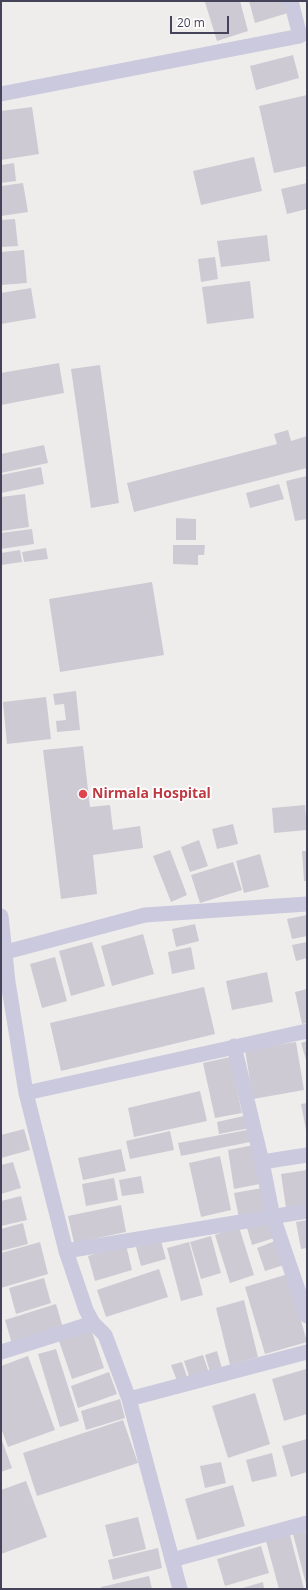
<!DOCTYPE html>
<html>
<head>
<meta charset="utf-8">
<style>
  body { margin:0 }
  #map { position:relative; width:308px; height:1590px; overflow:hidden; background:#efedeb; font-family:"Open Sans",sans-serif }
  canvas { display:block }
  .frame { position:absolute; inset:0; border:2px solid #454359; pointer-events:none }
  .scale { position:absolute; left:170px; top:16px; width:59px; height:18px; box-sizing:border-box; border:2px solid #454359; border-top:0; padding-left:5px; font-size:12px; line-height:14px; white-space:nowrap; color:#454359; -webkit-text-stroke:3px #fff; paint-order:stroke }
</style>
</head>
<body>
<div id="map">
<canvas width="308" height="1590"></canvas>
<div class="frame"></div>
<div class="scale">20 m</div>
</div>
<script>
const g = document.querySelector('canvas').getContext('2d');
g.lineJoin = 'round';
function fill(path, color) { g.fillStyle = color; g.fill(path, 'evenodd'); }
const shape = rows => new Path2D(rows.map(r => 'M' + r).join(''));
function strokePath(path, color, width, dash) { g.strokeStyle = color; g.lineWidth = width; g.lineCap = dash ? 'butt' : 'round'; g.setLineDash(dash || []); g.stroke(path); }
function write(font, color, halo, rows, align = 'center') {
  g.font = font + ' "Open Sans",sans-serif'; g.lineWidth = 3.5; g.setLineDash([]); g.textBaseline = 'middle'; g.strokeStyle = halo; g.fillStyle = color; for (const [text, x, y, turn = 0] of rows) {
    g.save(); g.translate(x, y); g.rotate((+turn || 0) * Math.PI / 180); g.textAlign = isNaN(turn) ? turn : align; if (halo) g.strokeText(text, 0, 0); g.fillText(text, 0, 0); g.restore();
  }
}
const building = shape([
  [207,1,240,1,248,31,217,41,205,2],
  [249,1,285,1,288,13,255,23],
  [293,55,299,78,256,90,250,66],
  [307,95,307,166,274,173,259,106],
  [32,107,39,154,1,160,1,111],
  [254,157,262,191,201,205,193,171],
  [14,163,16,181,1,183,1,165],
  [23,183,28,212,1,216,1,186],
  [307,183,307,209,287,214,281,189],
  [15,219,18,246,1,247,1,220],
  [267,235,270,261,221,267,217,241],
  [24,250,27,283,1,285,1,252],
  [215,257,218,279,201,282,198,259],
  [250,281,254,318,207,324,202,287],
  [31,288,36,318,1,324,1,293],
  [59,363,64,393,1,405,1,373],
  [100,365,119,503,91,508,71,369],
  [288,430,291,441,307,436,307,468,134,512,127,483,277,444,274,434],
  [44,445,48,463,1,473,1,454],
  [41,467,44,484,1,493,1,475],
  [307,476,307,519,295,521,286,481],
  [279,484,284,499,250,508,246,493],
  [25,494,29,527,1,531,1,497],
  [176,518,196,519,196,540,176,540],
  [32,529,34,544,1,549,1,533],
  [173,545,205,545,204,555,198,555,198,565,173,564],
  [46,548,48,559,24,562,22,552],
  [20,550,22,562,1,565,1,553],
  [152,582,164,655,60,672,49,599],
  [76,691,80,730,57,732,56,721,66,720,64,704,55,705,53,694],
  [46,697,51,739,7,744,3,702],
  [83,746,90,807,110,805,113,830,140,826,143,848,93,855,97,894,61,899,43,750],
  [305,805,307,830,274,833,272,808],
  [233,824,238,844,217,849,212,829],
  [199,840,208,866,190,872,181,847],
  [170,850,187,895,171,902,153,856],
  [302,851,307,851,307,881,304,881],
  [260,854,269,887,244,893,236,861],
  [233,862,242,890,200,903,191,875],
  [307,915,307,936,292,939,287,919],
  [195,924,199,941,176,947,172,929],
  [143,934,154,974,112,986,101,946],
  [92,942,105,986,71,996,59,951],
  [307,942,307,958,296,961,292,945],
  [191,947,195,969,172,974,168,952],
  [55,957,67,1001,42,1008,30,964],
  [267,972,273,1002,232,1010,226,981],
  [204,987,215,1034,61,1071,50,1023],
  [307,989,307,1023,302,1024,295,992],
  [307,1041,307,1063,301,1043],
  [296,1042,304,1090,253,1099,245,1050],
  [230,1057,242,1113,215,1118,203,1063],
  [200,1091,207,1121,134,1137,128,1108],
  [307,1103,307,1129,306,1130,301,1104],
  [248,1115,250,1128,219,1134,217,1122],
  [24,1129,30,1150,1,1158,1,1135],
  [252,1129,255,1141,181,1156,178,1143],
  [170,1131,174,1150,130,1159,126,1141],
  [254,1145,260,1184,234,1189,228,1150],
  [121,1149,126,1171,83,1180,78,1158],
  [220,1156,231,1210,201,1217,189,1163],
  [13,1162,21,1188,1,1194,1,1165],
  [307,1170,307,1205,286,1208,281,1174],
  [141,1176,144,1193,122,1196,119,1180],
  [114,1178,118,1200,86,1206,82,1184],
  [262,1188,266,1213,239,1218,234,1193],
  [21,1196,27,1220,1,1226,1,1201],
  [121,1205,126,1232,74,1243,68,1216],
  [307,1220,307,1248,301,1249,296,1222],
  [269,1222,274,1238,252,1245,247,1228],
  [23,1223,28,1244,1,1251,1,1229],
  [239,1227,254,1275,230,1283,215,1235],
  [211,1236,221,1273,201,1279,190,1242],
  [161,1241,166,1259,141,1266,136,1247],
  [275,1241,284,1265,265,1271,257,1248],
  [40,1242,48,1274,1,1288,1,1253],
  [189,1242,203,1295,181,1301,167,1248],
  [126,1245,132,1270,95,1281,88,1256],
  [159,1269,168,1297,106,1317,97,1290],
  [288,1274,307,1342,265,1354,245,1287],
  [44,1278,51,1303,16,1314,9,1288],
  [244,1300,258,1357,230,1365,216,1308],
  [56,1304,63,1328,12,1344,5,1320],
  [91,1329,104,1368,72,1379,59,1341],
  [56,1349,79,1421,60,1427,38,1354],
  [217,1351,222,1368,210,1372,205,1355],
  [203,1355,209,1373,190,1379,184,1361],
  [28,1356,55,1430,8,1447,1,1428,1,1366],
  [182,1362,187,1377,177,1381,171,1365],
  [306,1369,307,1414,284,1421,272,1379],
  [109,1372,117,1394,78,1408,71,1386],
  [255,1393,270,1444,228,1458,212,1406],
  [120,1399,125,1418,86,1430,81,1411],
  [123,1420,138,1463,37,1496,23,1453],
  [1,1438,12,1468,1,1472],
  [307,1439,307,1472,291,1477,282,1446],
  [272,1453,277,1476,252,1482,246,1460],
  [221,1462,226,1483,205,1488,200,1466],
  [26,1481,47,1537,1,1554,1,1490],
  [233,1485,245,1526,197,1540,185,1499],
  [138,1517,146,1549,113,1557,105,1525],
  [307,1531,307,1584,306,1584,293,1534],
  [290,1535,304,1589,279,1589,266,1541],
  [261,1546,269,1573,225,1586,217,1559],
  [158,1548,162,1568,113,1580,108,1560],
  [149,1576,152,1589,101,1589,101,1587],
  [263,1582,264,1589,239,1589]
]);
const minor = shape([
  [1,94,300,36,291,1],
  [1,916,8,982,26,1093,66,1251,86,1310,93,1323,105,1335,129,1399,180,1589],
  [6,952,145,915,307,904],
  [234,1046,262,1162,273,1217,307,1316],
  [26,1093,307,1031],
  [262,1162,307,1155],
  [66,1251,307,1211],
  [1,1352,93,1323],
  [129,1399,307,1352],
  [172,1560,307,1523]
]);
const markers = [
  [83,794,5,"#e0444e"]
];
const healthNames = [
  ["Nirmala Hospital",92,794]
];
fill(building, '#cdcad4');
strokePath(minor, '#cac9dd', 15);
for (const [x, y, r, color] of markers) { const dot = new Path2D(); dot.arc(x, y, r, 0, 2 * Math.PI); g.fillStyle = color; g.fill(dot); strokePath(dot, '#fff', 1.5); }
write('bold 14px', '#be3a42', '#fff', healthNames, 'left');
</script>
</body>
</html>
